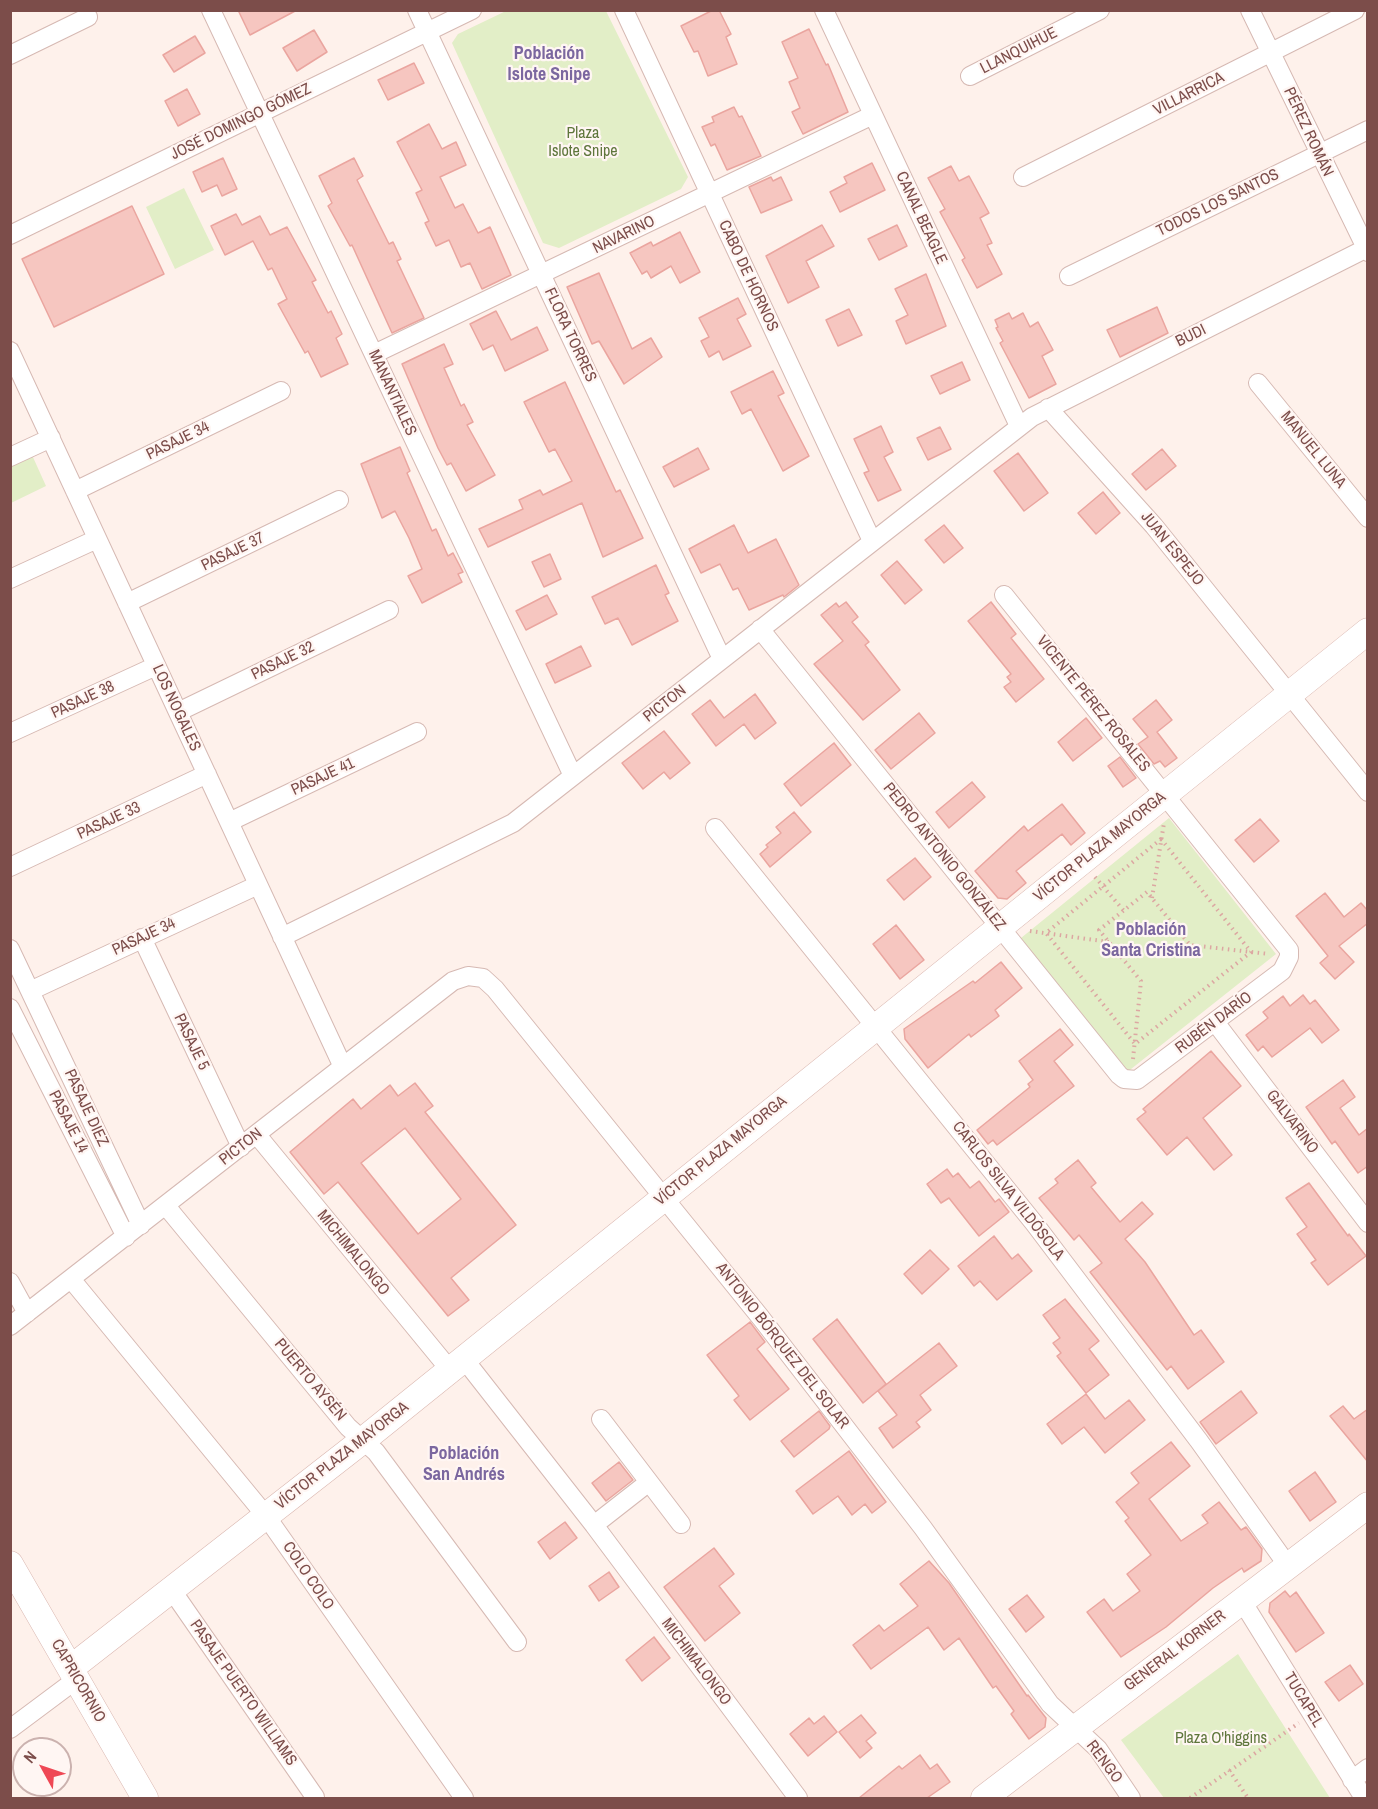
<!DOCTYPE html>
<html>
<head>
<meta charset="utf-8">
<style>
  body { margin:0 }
  #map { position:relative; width:1378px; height:1809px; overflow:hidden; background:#fef1eb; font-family:"Archivo Narrow",sans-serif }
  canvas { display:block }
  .frame { position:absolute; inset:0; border:12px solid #7c4d4a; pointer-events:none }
  .north { position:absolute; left:12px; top:1737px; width:60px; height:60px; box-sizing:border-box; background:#fff6f3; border:2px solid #cbb2af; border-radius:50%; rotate:310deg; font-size:16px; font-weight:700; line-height:24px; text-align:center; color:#7c4d4a }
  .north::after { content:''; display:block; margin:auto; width:21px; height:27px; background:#ef4855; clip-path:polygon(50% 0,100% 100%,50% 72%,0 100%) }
</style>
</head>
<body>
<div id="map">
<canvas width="1378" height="1809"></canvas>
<div class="frame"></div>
<div class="north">N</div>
</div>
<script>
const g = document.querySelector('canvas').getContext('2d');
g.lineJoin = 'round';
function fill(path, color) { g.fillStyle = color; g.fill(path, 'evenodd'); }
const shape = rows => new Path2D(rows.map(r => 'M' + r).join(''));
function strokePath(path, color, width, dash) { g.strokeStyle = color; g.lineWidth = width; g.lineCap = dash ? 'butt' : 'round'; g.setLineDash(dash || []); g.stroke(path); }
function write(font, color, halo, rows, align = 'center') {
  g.font = font + ' "Archivo Narrow",sans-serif'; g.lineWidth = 4.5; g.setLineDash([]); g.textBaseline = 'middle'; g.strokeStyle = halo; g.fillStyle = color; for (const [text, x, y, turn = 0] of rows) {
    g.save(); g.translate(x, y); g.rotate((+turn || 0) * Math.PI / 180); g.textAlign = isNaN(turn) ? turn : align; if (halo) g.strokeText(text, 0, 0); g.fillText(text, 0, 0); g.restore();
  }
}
const green = shape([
  [508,10,606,11,688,177,681,189,559,248,543,243,452,43,458,34],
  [184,188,214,250,175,269,146,207],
  [32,455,46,486,11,503,10,465],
  [1169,818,1276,954,1126,1073,1021,938],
  [1238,1654,1330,1798,1164,1798,1121,1740]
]);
const building = shape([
  [238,10,297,10,250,35,238,10],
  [713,10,719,10,731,34,726,37,737,64,708,76,698,51,694,52,681,26,713,10],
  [809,29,826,65,828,64,848,112,803,134,792,112,800,108,789,82,798,78,782,42,809,29],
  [314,30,327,52,297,71,283,48,314,30],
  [195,36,205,53,174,72,163,55,195,36],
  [414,63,424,83,388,100,378,80,414,63],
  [187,89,200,114,178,126,165,101,187,89],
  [734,107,739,117,742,116,761,156,727,170,715,144,711,146,702,127,714,122,712,117,734,107],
  [429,124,442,149,456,142,466,165,440,177,455,208,463,204,478,233,490,227,511,275,482,289,470,263,461,267,449,240,436,246,425,223,429,221,416,193,422,190,397,142,429,124],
  [223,158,237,189,222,196,217,185,202,192,193,172,223,158],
  [354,158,363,176,357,180,389,244,393,242,401,259,397,261,424,318,392,333,352,245,350,246,328,206,332,203,319,176,354,158],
  [872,163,885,190,840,212,830,192,847,183,844,177,872,163],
  [951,166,959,181,969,176,989,213,980,218,992,243,987,245,1002,274,977,288,962,260,965,258,940,212,945,209,928,178,951,166],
  [771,177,773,181,781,177,792,200,761,213,749,187,771,177],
  [132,206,164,274,54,327,22,259,132,206],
  [236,214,242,225,260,216,270,235,287,227,316,280,312,282,328,313,331,311,342,334,336,338,348,364,321,377,308,351,305,353,278,304,287,299,272,268,268,270,253,241,225,255,211,226,236,214],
  [822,225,834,246,806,261,819,287,788,303,766,256,822,225],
  [897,225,907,246,879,260,868,239,897,225],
  [680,232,700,272,680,283,671,266,651,278,647,271,642,274,630,253,651,242,653,246,680,232],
  [599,273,632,349,651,338,662,357,624,384,599,341,592,344,567,287,599,273],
  [926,274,946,326,906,344,896,321,908,315,895,289,926,274],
  [738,298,746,314,737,319,751,346,723,360,719,351,709,357,701,341,709,337,699,318,738,298],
  [1157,307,1168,333,1120,357,1107,330,1157,307],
  [849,309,862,335,838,346,826,320,849,309],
  [496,311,511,340,537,327,548,350,505,371,493,345,483,350,470,324,496,311],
  [1009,313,1012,319,1023,313,1030,327,1038,322,1053,350,1042,356,1056,384,1029,398,1000,343,1003,341,996,328,998,327,995,320,1009,313],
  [444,344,453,364,444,368,461,406,464,404,473,422,467,425,495,475,466,491,451,463,447,465,438,448,402,364,444,344],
  [962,362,970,380,940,394,931,376,962,362],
  [773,371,784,393,778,396,809,456,783,471,751,409,742,414,731,392,773,371],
  [565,382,616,492,620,490,643,538,603,557,582,503,488,547,479,529,523,509,519,500,540,490,543,495,572,481,555,449,549,452,524,402,565,382],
  [881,426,893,452,884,457,901,490,878,501,864,473,869,471,854,439,881,426],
  [940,427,951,449,928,460,917,438,940,427],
  [400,447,410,471,407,473,432,531,436,529,448,556,453,553,463,572,458,574,462,582,422,603,408,576,422,569,409,538,395,511,382,518,361,464,400,447],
  [698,448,709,469,674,487,663,467,698,448],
  [1162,449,1176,466,1146,490,1132,474,1162,449],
  [1018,453,1048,493,1024,511,994,471,1018,453],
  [1103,492,1120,513,1096,534,1078,513,1103,492],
  [734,525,748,553,776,539,799,585,784,597,783,595,749,610,738,588,733,590,720,564,701,573,689,549,734,525],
  [944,525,963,548,944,563,925,540,944,525],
  [550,554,561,579,544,587,532,562,550,554],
  [897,561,922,590,905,604,881,575,897,561],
  [656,565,669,593,665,595,678,621,632,645,618,618,605,624,592,597,656,565],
  [547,595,557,614,526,630,516,611,547,595],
  [846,602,858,617,852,622,869,642,865,645,900,690,863,720,814,664,843,641,821,615,836,603,839,607,846,602],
  [991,602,1016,634,1011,638,1044,679,1016,702,1004,687,1011,682,1007,677,1011,674,968,621,991,602],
  [581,646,591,666,555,683,546,664,581,646],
  [755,694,776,723,755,739,744,724,716,746,692,714,710,700,724,718,755,694],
  [1156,700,1172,720,1157,732,1177,758,1165,767,1160,761,1154,764,1138,744,1148,737,1133,719,1156,700],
  [919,713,935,733,891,769,875,750,919,713],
  [1086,718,1102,738,1073,761,1058,742,1086,718],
  [664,731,690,763,670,779,664,772,643,789,622,763,664,731],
  [834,743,851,765,801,806,784,784,834,743],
  [1120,757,1136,778,1123,787,1108,766,1120,757],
  [972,782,985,797,949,828,936,812,972,782],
  [1062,804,1085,833,1071,845,1062,834,1016,871,1026,883,1007,899,998,898,975,871,1024,826,1028,831,1062,804],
  [794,812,811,832,770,867,760,854,768,847,766,845,781,833,776,827,794,812],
  [1260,819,1279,841,1254,862,1235,840,1260,819],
  [915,858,931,877,904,900,887,880,915,858],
  [1325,893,1344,917,1361,903,1368,911,1368,923,1339,946,1354,962,1335,979,1320,963,1328,956,1296,916,1325,893],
  [896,925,924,960,900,979,873,944,896,925],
  [1001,962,1022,988,995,1010,999,1016,971,1037,969,1034,928,1068,905,1039,904,1029,973,981,975,983,1001,962],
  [1303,995,1310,1004,1315,1000,1339,1030,1322,1043,1310,1028,1272,1057,1263,1046,1258,1051,1246,1035,1268,1018,1263,1012,1283,996,1290,1006,1303,995],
  [1060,1029,1073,1045,1054,1061,1074,1086,997,1145,993,1140,988,1144,977,1130,1030,1087,1028,1084,1033,1080,1019,1061,1060,1029],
  [1211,1051,1241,1086,1203,1118,1232,1155,1214,1170,1187,1137,1167,1155,1137,1119,1146,1112,1143,1109,1211,1051],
  [1343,1080,1355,1097,1340,1108,1359,1135,1368,1128,1368,1166,1358,1173,1335,1141,1332,1144,1306,1107,1343,1080],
  [415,1083,433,1106,425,1112,516,1225,451,1278,469,1300,448,1316,338,1182,324,1194,290,1152,353,1099,361,1109,390,1085,398,1096,415,1083],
  [405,1128,461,1199,418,1234,361,1163,405,1128],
  [1078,1160,1096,1183,1091,1187,1120,1222,1142,1202,1153,1214,1125,1239,1145,1262,1194,1335,1201,1330,1224,1362,1188,1389,1171,1366,1167,1370,1090,1272,1102,1263,1079,1235,1074,1240,1039,1198,1058,1183,1055,1179,1078,1160],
  [947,1169,953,1177,958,1173,970,1188,979,1181,995,1202,999,1199,1009,1212,979,1236,949,1198,941,1203,927,1184,947,1169],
  [1309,1183,1348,1236,1349,1234,1366,1256,1328,1285,1311,1263,1316,1260,1297,1234,1307,1227,1286,1198,1309,1183],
  [994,1236,1012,1259,1018,1254,1032,1271,997,1300,980,1281,974,1286,958,1266,994,1236],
  [930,1250,949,1269,922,1294,904,1274,930,1250],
  [1065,1299,1099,1341,1089,1349,1109,1375,1086,1393,1057,1356,1061,1353,1053,1343,1060,1338,1043,1315,1065,1299],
  [837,1319,886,1384,863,1403,813,1339,837,1319],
  [750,1322,765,1342,757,1349,789,1389,750,1420,734,1400,739,1396,707,1355,750,1322],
  [939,1343,957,1366,920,1395,931,1410,916,1422,920,1427,893,1448,879,1428,897,1415,878,1391,939,1343],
  [1241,1391,1257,1413,1216,1444,1200,1422,1241,1391],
  [1086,1394,1105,1419,1129,1400,1145,1420,1105,1453,1084,1427,1062,1444,1047,1424,1086,1394],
  [1343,1406,1354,1419,1368,1409,1368,1462,1330,1416,1343,1406],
  [819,1411,830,1426,829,1429,794,1457,781,1441,819,1411],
  [1171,1442,1190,1466,1149,1499,1181,1541,1208,1523,1202,1515,1219,1502,1241,1530,1246,1527,1262,1549,1261,1561,1244,1572,1242,1568,1213,1588,1166,1627,1121,1657,1087,1612,1104,1599,1113,1611,1140,1591,1127,1574,1151,1555,1125,1521,1129,1518,1116,1502,1139,1483,1131,1473,1171,1442],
  [849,1451,886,1502,872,1513,865,1504,852,1515,838,1496,813,1514,796,1491,849,1451],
  [619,1462,633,1480,606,1501,592,1483,619,1462],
  [1315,1472,1336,1502,1310,1521,1289,1491,1315,1472],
  [565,1522,577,1538,550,1559,538,1542,565,1522],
  [714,1548,734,1574,719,1586,740,1613,705,1641,664,1587,714,1548],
  [929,1561,949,1583,1027,1696,1028,1695,1046,1718,1045,1727,1029,1739,1011,1714,1014,1711,996,1686,993,1688,959,1638,944,1650,928,1627,871,1669,853,1645,879,1625,884,1631,918,1606,900,1584,929,1561],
  [609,1572,619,1587,599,1601,589,1586,609,1572],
  [1285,1591,1290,1597,1296,1592,1324,1633,1296,1652,1269,1612,1270,1603,1285,1591],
  [1027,1595,1044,1617,1026,1632,1009,1609,1027,1595],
  [654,1637,670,1658,642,1681,626,1660,654,1637],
  [1350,1665,1363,1684,1339,1701,1325,1682,1350,1665],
  [861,1715,876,1733,866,1741,872,1748,860,1758,839,1732,861,1715],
  [824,1716,837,1732,808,1756,790,1734,809,1718,814,1724,824,1716],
  [920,1755,930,1769,937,1764,950,1782,927,1798,859,1798,899,1766,902,1769,920,1755]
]);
const path = shape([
  [1161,839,1251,952,1135,1044,1046,933,1161,839],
  [1095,877,1124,911],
  [1152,898,1164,823],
  [1030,931,1109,942],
  [1133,1059,1141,981,1099,930,1147,892,1190,945,1269,954],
  [1229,1770,1248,1798],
  [1190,1798,1299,1723]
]);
const street = shape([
  [211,10,573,776],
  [417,10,722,659],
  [624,10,872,541],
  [824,10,1019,426],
  [1250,10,1368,252],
  [10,55,88,17],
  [970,76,1100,10],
  [1023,177,1355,10],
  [10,235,472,10],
  [1069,276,1368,130],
  [10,351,342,1065],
  [374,354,873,115],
  [1258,383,1368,518],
  [1048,408,1154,526,1368,792],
  [10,457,51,438],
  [75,491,281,391],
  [10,579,97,539],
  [127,603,339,500],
  [760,629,1119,1075,1124,1079,1137,1080,1282,971,1289,957,1289,950,1004,595],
  [178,712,389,610],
  [10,733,156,666],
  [229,822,417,732],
  [715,828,1034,1223,1199,1441,1288,1566],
  [10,867,207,774],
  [282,937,513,823,1032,417,1365,249],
  [142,938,241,1147],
  [10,949,141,1225],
  [30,991,258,885],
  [10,1008,126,1237],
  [1215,1022,1368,1223],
  [257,1135,450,1370],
  [166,1206,348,1427,376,1452,517,1642],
  [71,1279,266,1516,464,1798],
  [10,1282,27,1313],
  [10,1326,453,981,468,976,483,978,495,989,761,1318,923,1528,1050,1704,1098,1749,1131,1798],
  [464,1359,594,1525,798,1798],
  [601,1419,681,1524],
  [594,1525,649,1482],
  [171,1589,315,1797],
  [1242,1601,1364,1798],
  [10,1729,77,1679],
  [1352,1780,1368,1768]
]);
const secondary = shape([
  [10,1564,145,1798],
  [71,1668,362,1441,1368,631],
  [984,1798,1368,1505]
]);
const streetNames = [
  ["LLANQUIHUE",1019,51,-27],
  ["VILLARRICA",1189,94,-27],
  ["JOSÉ DOMINGO GÓMEZ",241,122,-26],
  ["PÉREZ ROMÁN",1308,132,65],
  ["TODOS LOS SANTOS",1218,203,-26],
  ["CANAL BEAGLE",921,218,65],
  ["NAVARINO",624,235,-26],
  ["CABO DE HORNOS",748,276,65],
  ["FLORA TORRES",570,335,65],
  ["BUDI",1191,336,-26],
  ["MANANTIALES",392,393,65],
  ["PASAJE 34",178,441,-26],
  ["MANUEL LUNA",1313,450,51],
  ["JUAN ESPEJO",1172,549,51],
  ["PASAJE 37",233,552,-26],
  ["PASAJE 32",283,661,-26],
  ["PASAJE 38",83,700,-25],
  ["PICTON",665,704,-38],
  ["VICENTE PÉREZ ROSALES",1093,704,51],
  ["LOS NOGALES",176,708,65],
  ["PASAJE 41",323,777,-25],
  ["PASAJE 33",109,821,-25],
  ["VÍCTOR PLAZA MAYORGA",1100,847,-39],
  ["PEDRO ANTONIO GONZÁLEZ",944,857,51],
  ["PASAJE 34",144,937,-25],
  ["RUBÉN DARÍO",1214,1023,-37],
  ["PASAJE 5",191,1042,64],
  ["PASAJE DIEZ",86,1108,65],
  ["PASAJE 14",68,1122,63],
  ["GALVARINO",1292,1122,53],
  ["PICTON",241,1147,-38],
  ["VÍCTOR PLAZA MAYORGA",721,1151,-39],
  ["CARLOS SILVA VILDÓSOLA",1008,1191,52],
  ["MICHIMALONGO",353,1253,51],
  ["ANTONIO BÓRQUEZ DEL SOLAR",782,1346,52],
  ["PUERTO AYSÉN",310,1380,50],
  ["VÍCTOR PLAZA MAYORGA",342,1456,-38],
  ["COLO COLO",308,1576,56],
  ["GENERAL KORNER",1175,1651,-37],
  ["MICHIMALONGO",696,1662,53],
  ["CAPRICORNIO",78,1681,60],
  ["PASAJE PUERTO WILLIAMS",243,1693,55],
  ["TUCAPEL",1303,1700,59],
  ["RENGO",1104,1762,53]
];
const parkNames = [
  ["Plaza",583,134],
  ["Islote Snipe",583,152],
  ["Plaza O'higgins",1221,1739]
];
const neighbourhoodNames = [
  ["Población",549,54],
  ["Islote Snipe",549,75],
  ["Población",1151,930],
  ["Santa Cristina",1151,951],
  ["Población",464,1454],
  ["San Andrés",464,1475]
];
fill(green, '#e2eec7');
fill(building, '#f6c6c0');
strokePath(building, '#eaa59f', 1.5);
strokePath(street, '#d6b9b3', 20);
strokePath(secondary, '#dab7b0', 27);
strokePath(path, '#dca7a2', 4, [1.5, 4.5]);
strokePath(street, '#fff', 18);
strokePath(secondary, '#fff', 26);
write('16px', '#7c4d4a', '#fff6f3', streetNames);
write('16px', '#5e763b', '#fff6f3', parkNames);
write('bold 18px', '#7b679f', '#fff6f3', neighbourhoodNames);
</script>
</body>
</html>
